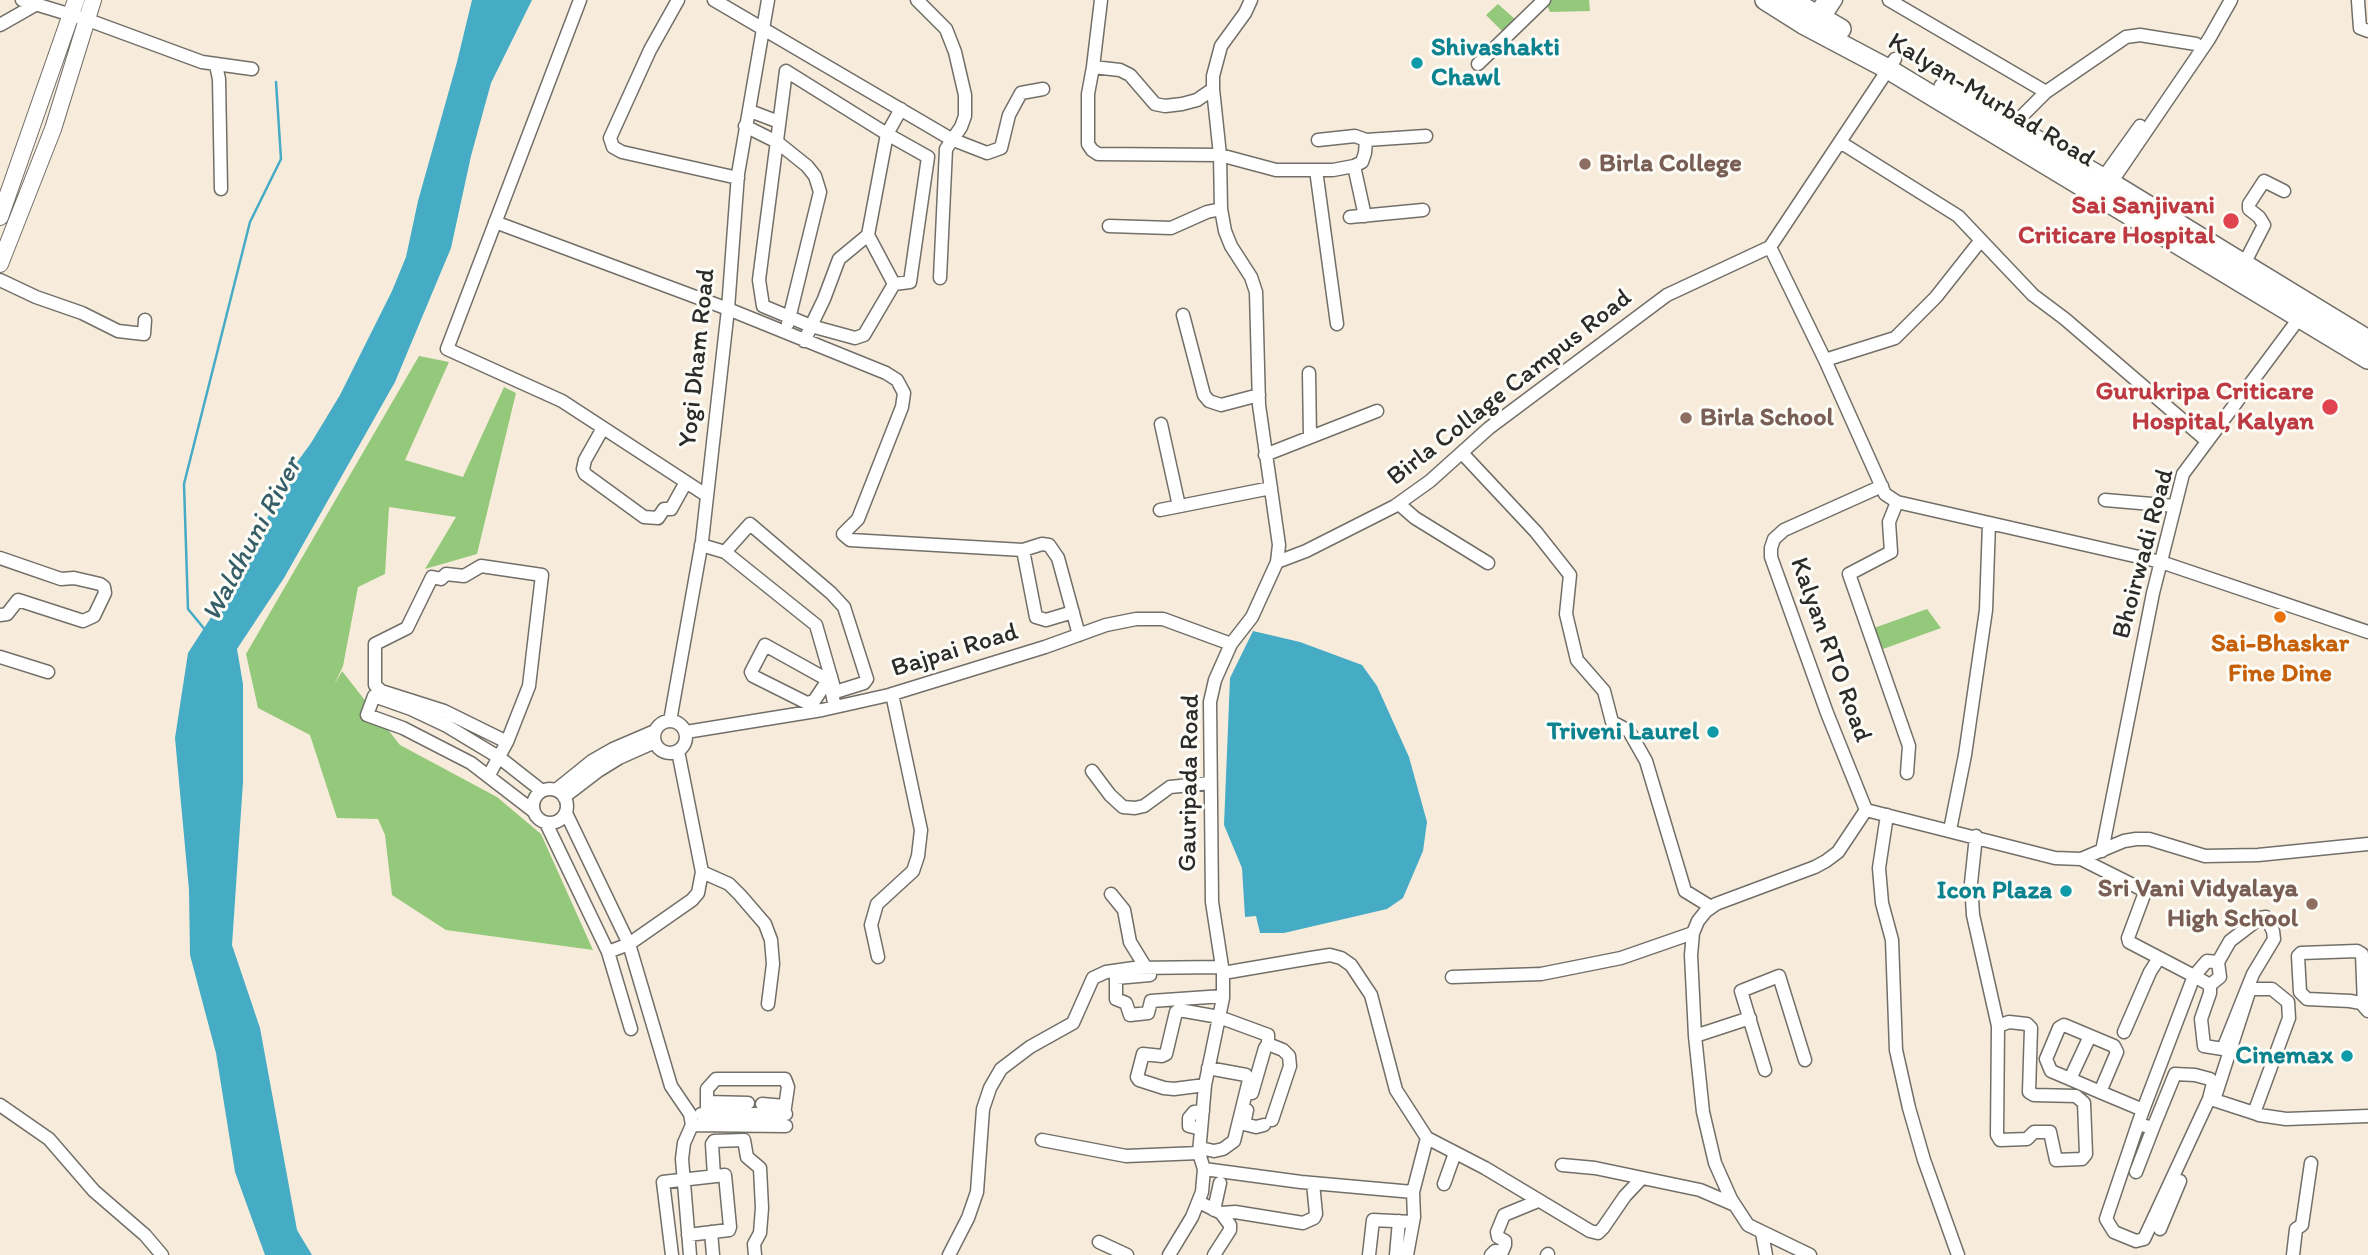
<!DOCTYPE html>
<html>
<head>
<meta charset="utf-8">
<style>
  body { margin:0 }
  canvas { display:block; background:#f7ecdb }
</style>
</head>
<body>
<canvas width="2368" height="1255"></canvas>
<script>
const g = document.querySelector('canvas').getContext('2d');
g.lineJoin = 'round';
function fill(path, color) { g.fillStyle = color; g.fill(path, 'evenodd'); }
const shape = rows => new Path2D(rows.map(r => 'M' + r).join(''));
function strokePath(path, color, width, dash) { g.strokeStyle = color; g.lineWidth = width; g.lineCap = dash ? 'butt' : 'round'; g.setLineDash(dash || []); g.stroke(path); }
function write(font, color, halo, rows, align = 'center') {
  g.font = font + ' Itim,sans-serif'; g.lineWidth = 6; g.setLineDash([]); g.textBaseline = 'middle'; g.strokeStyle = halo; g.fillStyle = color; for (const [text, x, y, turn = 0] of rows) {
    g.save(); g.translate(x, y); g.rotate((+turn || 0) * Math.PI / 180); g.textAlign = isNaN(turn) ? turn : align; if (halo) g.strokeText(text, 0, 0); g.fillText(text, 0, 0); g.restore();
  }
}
const green = shape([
  [1549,0,1589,0,1590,11,1550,12,1546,3],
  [1498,4,1516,20,1503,32,1486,15],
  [419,356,449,362,405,460,463,477,504,387,516,393,477,554,425,569,456,517,389,507,385,574,358,587,343,666,334,685,342,671,400,745,497,797,541,834,593,950,446,930,392,895,385,835,378,819,337,818,310,735,258,708,246,654],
  [1927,609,1941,628,1883,649,1874,628]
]);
const water = shape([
  [472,0,532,0,491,83,471,156,451,248,395,382,284,578,237,649,243,684,243,782,232,945,260,1028,297,1230,312,1255,265,1255,235,1172,216,1053,190,955,189,890,175,738,188,653,250,557,284,480,311,443,340,395,392,291,406,257,418,201,457,62],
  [1253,631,1300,642,1362,665,1377,686,1409,757,1427,822,1423,851,1403,898,1387,909,1284,933,1260,933,1256,916,1245,917,1242,868,1224,825,1230,678]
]);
const stream = shape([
  [206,631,188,609,184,484,250,222,281,159,276,82]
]);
const minor = shape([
  [22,0,88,20,202,62,252,69],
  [580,0,447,349,562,401,706,495],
  [678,0,650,50,610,138,613,147,622,152,738,178],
  [714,0,951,139,987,153,1001,148,1009,115,1021,93,1043,89],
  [917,0,946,29,955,52,965,95,965,116,961,127,946,149,940,278],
  [1101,0,1093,67,1120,70,1130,75,1155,104,1165,106,1182,104,1197,100,1213,89],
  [1889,0,2046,92],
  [2358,1,2360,28,2368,31],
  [1811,19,1824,0],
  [1821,23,1836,0],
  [0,25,35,5],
  [1478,64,1544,0],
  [216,65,219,79,221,189],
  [1093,67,1088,94,1088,144,1092,150,1098,154,1220,155,1276,170,1333,170,1354,166,1362,162,1365,153,1366,140],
  [750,111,779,122],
  [745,126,777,142,807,166,815,176,820,192,788,323],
  [2012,126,2046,92,2126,37,2140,35,2196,44],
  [1318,140,1355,136,1366,140,1426,136],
  [1840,142,1958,216,2033,295,2065,319,2207,441],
  [1354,166,1365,216],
  [1316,170,1337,324],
  [2100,182,2140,126],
  [2108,187,2209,39,2231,0],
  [1350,217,1423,210],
  [495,222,728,309,886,373,897,380,904,393,902,407,858,519,843,534,850,540,1023,550,1042,544,1049,545,1058,558,1079,635],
  [1109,226,1171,228,1207,212,1221,209],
  [868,235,894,284,910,282,928,157,887,134,901,109],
  [1770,247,1825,360,1885,494,1897,502,2161,562,2368,632],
  [2244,264,2264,225,2259,217,2249,209,2249,204,2264,181,2284,191],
  [0,280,36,297,82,313,118,331,144,334,145,320],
  [1183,315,1204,395,1209,401,1221,405,1259,395],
  [804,341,809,331,811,326,824,299,839,259,868,235,887,134,786,71,759,280,763,306,811,326,855,338,864,335,894,284],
  [1825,360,1895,338,1936,297,1981,240],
  [1309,373,1310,437],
  [1161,424,1179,506],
  [603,428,585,460,583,469,585,474,644,517,658,518,664,509,671,509,686,482],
  [1462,453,1536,532,1570,575,1566,614,1577,660,1604,691,1612,722,1629,731,1646,761,1685,891,1711,907],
  [1265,455,1377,411],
  [2105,500,2175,506],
  [1897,502,1889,522,1891,552,1849,574,1909,746,1907,773],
  [1399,504,1415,518,1488,563],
  [1160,510,1271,488],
  [701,545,725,552,750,524,831,593,844,607,867,679,864,683,832,693,835,707],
  [1023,550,1036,617,1046,620,1073,612],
  [725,552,816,625,833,684],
  [0,558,61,579,74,578,100,584,104,587,105,593,94,616,83,621,18,600,7,614,0,615],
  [1277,562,1306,551,1395,506,1430,481,1489,428,1667,295,1770,247,1895,59],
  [0,657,48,672],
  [828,680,765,645,751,672,753,676,807,703,814,701,828,680,831,676],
  '654 737a16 16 0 1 1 32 0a16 16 0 1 1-32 0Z',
  [670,721,702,541,728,309,738,174,768,0],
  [686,732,822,710,889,695,1045,647,1106,625,1136,619,1163,619,1231,644],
  [678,751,702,872,729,884,740,895,765,924,771,940,773,964,768,1004],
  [1092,771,1110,795,1123,807,1135,808,1144,806,1170,787,1210,783],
  [489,775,507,742,444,711,381,691,375,685,375,644,407,628,432,577,441,579,446,574,464,576,481,566,542,575,529,686,507,742],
  '533 806a17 17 0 1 1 34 0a17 17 0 1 1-34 0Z',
  [556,790,592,761,613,749,655,731],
  [564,797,598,771,619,758,655,742],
  [532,810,471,763,403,728,367,715,374,696,411,709,447,726,500,758,542,791],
  [1866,810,2055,858,2081,859,2124,841,2136,839,2149,839,2205,856,2258,855,2368,844],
  [1866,810,1827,713,1771,557,1771,548,1774,539,1784,530,1882,486],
  [566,813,629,944,671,1086,690,1114,692,1125,684,1143,682,1159,690,1255],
  [1887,815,1879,868,1882,903,1892,940,1896,1050,1909,1108,1924,1160,1958,1255],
  [546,823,608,952,631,1029],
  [1950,830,1965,755,1986,610,1989,523],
  [1976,836,1971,883,1973,915,1998,1026,1997,1135,2000,1140,2027,1139,2034,1132,2050,1132,2056,1160,2082,1159,2086,1154,2084,1103,2076,1096,2034,1095,2029,1092,2031,1028,2027,1024,2009,1022,1998,1026],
  [2102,851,2153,593,2183,474,2303,313],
  [2081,859,2143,890,2144,895,2128,938,2129,942,2194,976,2143,1110,2138,1124,2106,1219,2114,1232,2136,1241,2144,1239,2209,1099,2213,1083,2210,1079,2195,1075,2175,1074,2153,1128,2138,1124],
  [1111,894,1124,910,1130,942,1146,968],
  [2266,917,2273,931,2274,939,2253,974,2223,1049,2204,1046,2201,1019,2210,993,2210,985,2194,976,2207,961,2218,962,2230,941,2260,918,2266,917],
  [608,952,629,944,692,900,698,893,702,872],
  [878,957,871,925,877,904,913,871,918,856,921,830,892,694],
  [1223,973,1311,958,1330,955,1341,958,1351,965,1371,995,1396,1090,1427,1138,1485,1168,1590,1231,1598,1233,1603,1228,1625,1196,1642,1178],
  [1150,975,1116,978,1116,999,1126,1003,1130,1015,1148,1013,1151,1001,1223,996],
  [1452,977,1541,974,1621,958,1693,933],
  [2210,985,2220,977,2218,962],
  [2364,1005,2362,954,2357,951,2301,953,2298,956,2300,992,2307,999,2350,1001,2361,1003,2368,1011],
  [2124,1032,2150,972,2159,958],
  [1695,1036,1750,1018],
  [1765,1070,1741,991,1779,976,1805,1060],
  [2070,1079,2090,1036],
  [1205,1085,1174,1089,1164,1088,1139,1080,1137,1077,1143,1054,1162,1056,1166,1054,1176,1012,1179,1010,1219,1017,1268,1035,1268,1044,1283,1050,1289,1056,1290,1066,1272,1120],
  [2100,1092,2117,1052,2114,1046,2064,1025,2059,1028,2046,1059,2051,1071,2070,1079,2100,1092,2143,1110],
  [1252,1093,1265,1048,1268,1044],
  [707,1102,748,1103],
  [762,1104,785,1106],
  [0,1105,49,1139,94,1191,145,1235,162,1255],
  [1247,1110,1244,1124,1256,1127,1264,1125],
  [2254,1113,2289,1018,2288,1002,2272,989,2250,989,2214,1100,2254,1113,2259,1115,2286,1119,2368,1116],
  [701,1114,786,1114],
  [707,1114,707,1089,716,1079,785,1079,788,1087,784,1114],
  [692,1125,786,1126],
  [1201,1129,1189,1126,1189,1118,1194,1112,1203,1111],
  [1042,1140,1126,1156,1199,1153],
  [1200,1148,1214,1151,1223,1149,1234,1141,1249,1080,1246,1075,1208,1068],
  [1562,1165,1595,1168,1700,1190,1735,1205],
  [1204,1169,1301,1182,1413,1192,1427,1138],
  [2136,1172,2153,1128],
  [714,1176,712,1144,714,1141,744,1140,747,1157,760,1168,762,1208,760,1233,754,1244,755,1255],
  [1444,1184,1455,1153],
  [1199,1202,1221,1213,1235,1212,1303,1223,1314,1218,1316,1214,1313,1183],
  [1214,1210,1220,1183],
  [2160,1229,2180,1181],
  [711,1232,713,1255],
  [1762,1233,1766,1255],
  [1099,1242,1127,1255],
  [672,1255,663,1182,725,1175,730,1227,729,1230,688,1235],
  [949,1255,968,1218,977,1192,983,1109,990,1088,1001,1069,1030,1047,1073,1023,1093,978,1106,972,1134,968,1222,967],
  [1169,1255,1192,1217,1202,1192,1204,1169,1199,1153,1205,1085,1223,998,1223,973,1212,902,1210,702,1215,680,1231,644,1252,617,1277,562,1279,545,1259,405,1256,292,1251,277,1231,246,1225,231,1221,209,1220,155,1213,89,1213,76,1221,46,1245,13,1251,0],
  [1214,1255,1230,1230,1230,1225,1221,1213],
  [1369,1255,1373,1220,1413,1222],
  [1396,1255,1399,1221],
  [1407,1255,1414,1217,1413,1192],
  [1491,1255,1495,1251,1502,1252,1505,1245,1505,1241,1498,1237,1497,1232,1504,1215,1538,1201],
  [1547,1255,1548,1254],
  [1810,1255,1748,1225,1731,1199,1715,1163,1703,1112,1695,1036,1691,955,1693,933,1698,921,1706,911,1716,904,1815,867,1826,861,1838,852,1866,810],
  [2293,1255,2296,1229,2302,1225,2311,1163]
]);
const major = shape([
  [0,217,76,0],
  [0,264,53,129,93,0]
]);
const highway = shape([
  [1765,0,1803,24,1888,69,2368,359],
  [1791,0,1841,29],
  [1944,87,2103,178,2368,340]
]);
const markers = [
  [1417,63,7,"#0f9aa8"],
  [1585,164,7,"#8d6e63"],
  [2231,221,9,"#e0444e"],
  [2330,407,9,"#e0444e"],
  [1686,418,7,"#8d6e63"],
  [2280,617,7,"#e8710a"],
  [1713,732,7,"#0f9aa8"],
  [2066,891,7,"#0f9aa8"],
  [2312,904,7,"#8d6e63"],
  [2347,1056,7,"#0f9aa8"]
];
const cultureNames = [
  ["Shivashakti",1431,48,"left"],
  ["Chawl",1431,78,"left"],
  ["Triveni Laurel",1699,732],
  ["Icon Plaza",2052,891],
  ["Cinemax",2333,1056]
];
const streetNames = [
  ["Kalyan-Murbad Road",1991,101,31],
  ["Yogi Dham Road",698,358,-84],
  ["Birla Collage Campus Road",1510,388,-38],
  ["Bhoirwadi Road",2144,554,-75],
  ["Kalyan RTO Road",1830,650,70],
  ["Bajpai Road",955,651,-17],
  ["Gauripada Road",1190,783,-89]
];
const educationNames = [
  ["Birla College",1599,164],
  ["Birla School",1700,418],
  ["Sri Vani Vidyalaya",2298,889,"right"],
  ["High School",2298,919,"right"]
];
const healthNames = [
  ["Sai Sanjivani",2215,206],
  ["Criticare Hospital",2215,236],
  ["Gurukripa Criticare",2314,392],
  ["Hospital, Kalyan",2314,422]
];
const foodNames = [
  ["Sai-Bhaskar",2280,644],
  ["Fine Dine",2280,674]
];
const waterNames = [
  ["Waldhuni River",253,540,-62]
];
fill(green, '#94c87a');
fill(water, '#46abc5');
strokePath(stream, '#46abc5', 2.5);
strokePath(minor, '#726f69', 15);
strokePath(major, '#726f69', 18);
strokePath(highway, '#726f69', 22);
strokePath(minor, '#fff', 12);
strokePath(major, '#fff', 16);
strokePath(highway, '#fff', 19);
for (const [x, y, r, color] of markers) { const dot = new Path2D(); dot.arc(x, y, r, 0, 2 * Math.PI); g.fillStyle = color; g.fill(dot); strokePath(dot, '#fdfcf7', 2.5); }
write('bold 26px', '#0d838f', '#fdfcf7', cultureNames, 'right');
write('26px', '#2b2b2b', '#fdfcf7', streetNames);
write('bold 26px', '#785e54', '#fdfcf7', educationNames, 'left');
write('bold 26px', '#be3a42', '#fdfcf7', healthNames, 'right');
write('bold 26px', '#c56008', '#fdfcf7', foodNames);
write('italic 28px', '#365e69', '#fdfcf7', waterNames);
</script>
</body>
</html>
